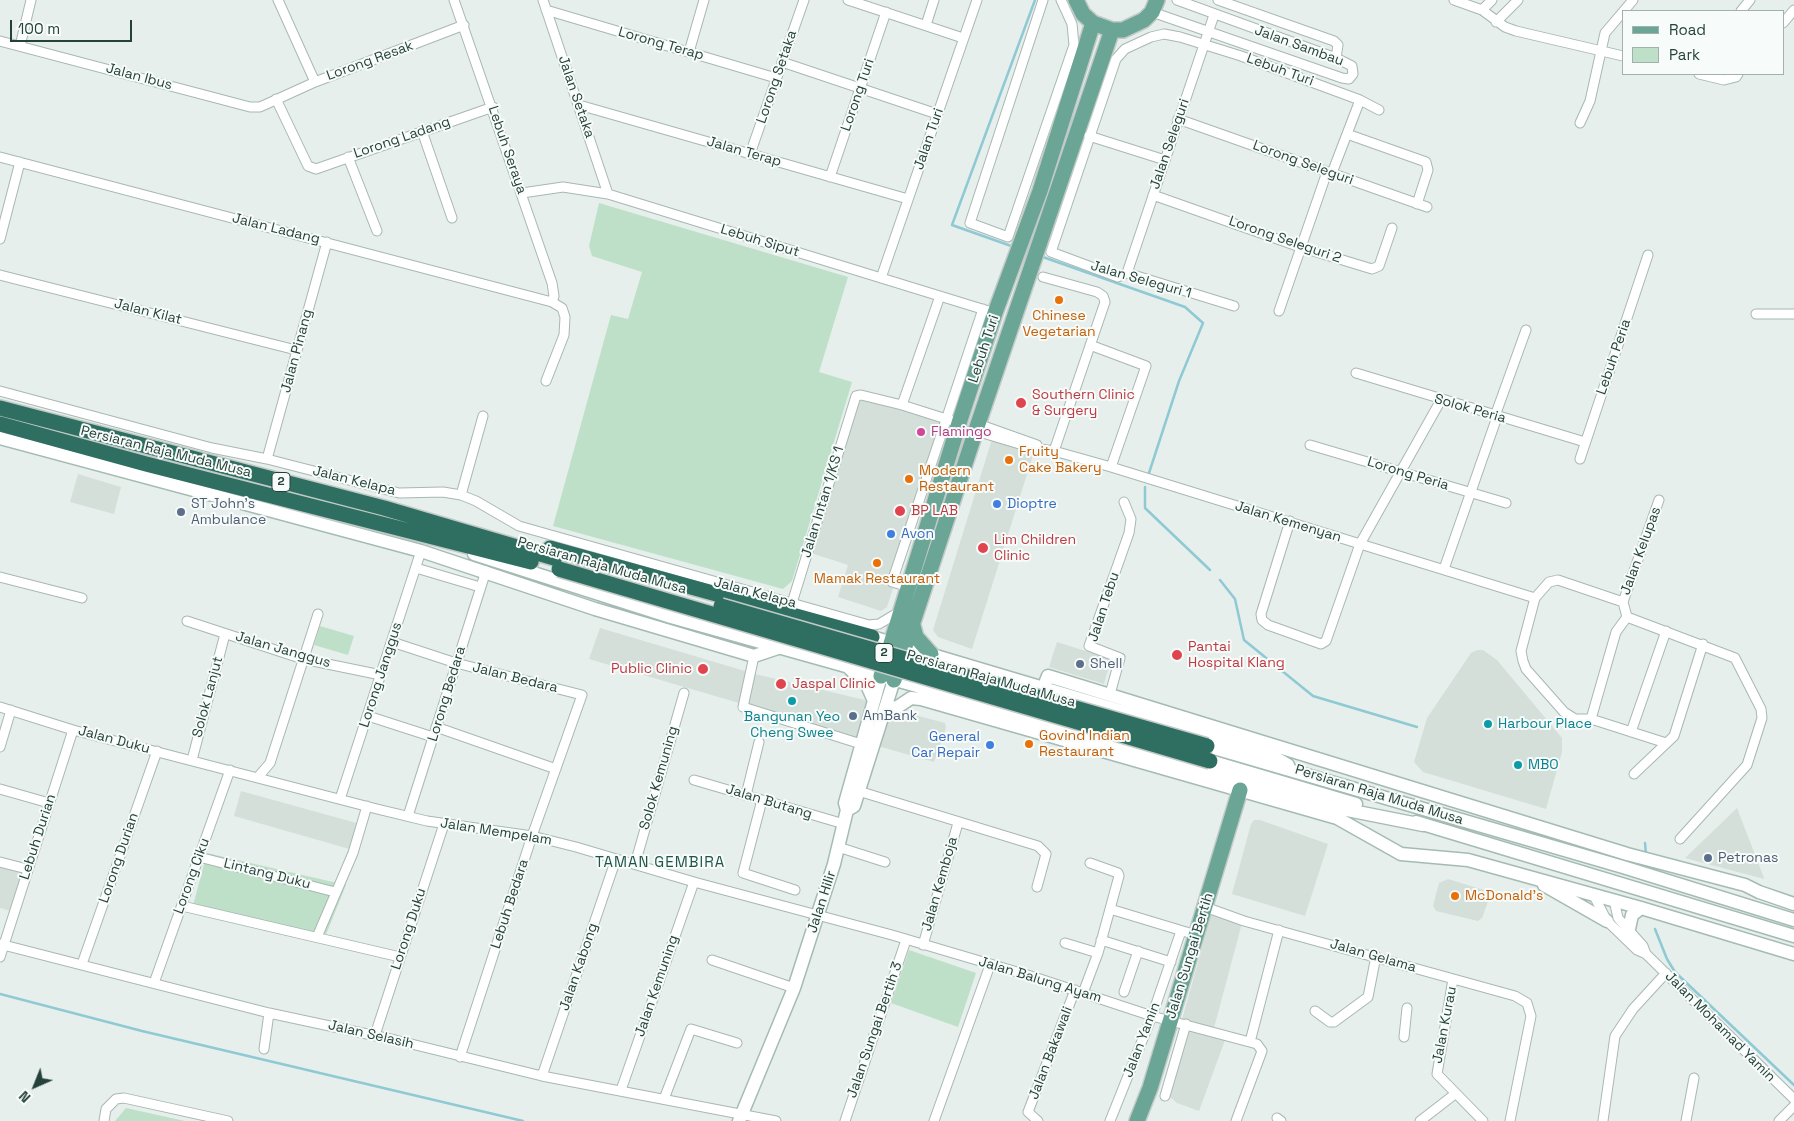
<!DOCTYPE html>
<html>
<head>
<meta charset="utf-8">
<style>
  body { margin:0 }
  #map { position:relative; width:1794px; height:1121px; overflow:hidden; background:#e6efeb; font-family:"Space Grotesk",sans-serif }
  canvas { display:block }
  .legend { position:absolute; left:1622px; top:10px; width:162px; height:65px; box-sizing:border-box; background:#f7fbf9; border:1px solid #a3b1ad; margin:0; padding:6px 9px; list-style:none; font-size:15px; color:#24423a }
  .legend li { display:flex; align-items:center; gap:10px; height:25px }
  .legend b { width:25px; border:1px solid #a3b1ad }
  .north { position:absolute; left:10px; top:1061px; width:50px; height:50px; -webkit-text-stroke:4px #f7fbf9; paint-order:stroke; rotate:224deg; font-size:14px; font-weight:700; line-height:20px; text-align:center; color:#24423a }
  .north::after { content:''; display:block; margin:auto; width:18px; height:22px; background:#24423a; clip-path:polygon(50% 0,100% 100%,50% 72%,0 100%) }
  .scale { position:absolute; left:10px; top:20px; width:122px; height:22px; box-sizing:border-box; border:2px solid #24423a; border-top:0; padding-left:6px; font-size:15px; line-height:18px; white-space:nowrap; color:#24423a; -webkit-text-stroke:4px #f7fbf9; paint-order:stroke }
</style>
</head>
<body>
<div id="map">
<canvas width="1794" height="1121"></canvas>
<ul class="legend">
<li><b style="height:6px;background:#6aa596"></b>Road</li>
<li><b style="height:14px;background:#bfe0c8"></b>Park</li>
</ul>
<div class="north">N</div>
<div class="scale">100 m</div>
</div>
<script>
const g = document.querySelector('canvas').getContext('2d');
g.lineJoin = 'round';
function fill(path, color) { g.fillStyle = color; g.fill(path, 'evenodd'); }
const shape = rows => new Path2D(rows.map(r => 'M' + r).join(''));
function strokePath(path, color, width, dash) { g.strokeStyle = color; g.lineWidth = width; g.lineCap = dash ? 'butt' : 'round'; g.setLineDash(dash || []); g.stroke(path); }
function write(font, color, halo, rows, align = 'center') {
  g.font = font + ' "Space Grotesk",sans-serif'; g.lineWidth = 4; g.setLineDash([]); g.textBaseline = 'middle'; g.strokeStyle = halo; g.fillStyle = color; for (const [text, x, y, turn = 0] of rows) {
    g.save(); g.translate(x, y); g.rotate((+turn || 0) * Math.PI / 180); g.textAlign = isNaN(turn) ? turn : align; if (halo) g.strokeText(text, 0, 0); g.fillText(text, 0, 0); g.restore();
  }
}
const built = shape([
  [862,398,941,420,887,586,893,588,887,607,881,611,838,597,848,565,811,553,857,401],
  [992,439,1034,452,972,649,938,637,933,630],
  [78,474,121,487,114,514,70,502],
  [600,628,755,674,869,701,858,738,589,659],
  [1057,642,1111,659,1104,684,1049,667],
  [1477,650,1483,650,1497,660,1562,738,1562,752,1546,809,1423,772,1414,762,1427,718,1471,653],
  [889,711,900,711,945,723,946,728,934,762,878,746],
  [241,791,360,824,353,850,234,816],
  [1737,808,1764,878,1764,879,1685,858],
  [1254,820,1260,820,1328,844,1305,916,1232,894,1251,824],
  [0,862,27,869,14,912,0,908],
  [1448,879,1487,891,1490,896,1482,918,1478,921,1436,911,1433,906,1439,883],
  [1212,913,1242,923,1214,1028,1228,1032,1199,1111,1177,1103,1162,1090]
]);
const green = shape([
  [599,203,848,277,819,372,852,382,792,581,783,589,553,526,611,315,628,319,642,272,592,256,589,246],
  [320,626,354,636,348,655,314,645],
  [207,853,346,885,323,942,191,913],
  [909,950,976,973,958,1027,891,1003],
  [126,1108,185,1121,115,1121]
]);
const stream = shape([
  [1014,247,952,225,1035,0],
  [1040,256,1185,307,1203,323,1179,381,1149,473],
  [1145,487,1145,508,1210,570],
  [1220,580,1235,599,1244,640,1313,696,1417,727],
  [1645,843,1646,854],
  [1655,929,1667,959,1675,972,1794,1085],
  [0,994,142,1031,523,1121]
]);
const street = shape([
  [278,0,315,82],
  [454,0,552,283,554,296,552,302],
  [543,0,608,194],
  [848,0,963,38],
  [1043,0,970,223,1008,237,1074,45,1072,24,1061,0],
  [1218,0,1334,41,1338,45,1336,58],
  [1454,0,1482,10,1505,27,1516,31,1623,56],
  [546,10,776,78],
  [1482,10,1492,0],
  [1741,11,1750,0],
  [1152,12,1342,78,1349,79,1353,74,1352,66,1336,58,1177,0],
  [1496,22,1518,0],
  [1783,23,1794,10],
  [926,25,934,0],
  [0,41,250,107,260,107,315,82,464,25],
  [20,46,31,0],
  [689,52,704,0],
  [782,62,937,114],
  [1699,74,1724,80,1736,77,1738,74],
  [276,99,308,166,316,169,493,107],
  [579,105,908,199],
  [1178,119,1427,207],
  [1580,123,1590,101,1605,33,1633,0],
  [422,131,452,218],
  [1347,134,1426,162,1428,170,1417,204],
  [1089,136,1165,160],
  [750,154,804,0],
  [0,157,552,302],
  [348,157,377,231],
  [1332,173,1360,100],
  [830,177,886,12],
  [522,193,563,187,608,194,995,313],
  [1153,195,1300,247,1372,269,1379,266,1392,228],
  [0,239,20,162],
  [1127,273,1214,15],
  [0,275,296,350],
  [1043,277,1097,292,1103,296,1105,302,1054,451],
  [881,278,977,0],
  [1234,306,1127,273,1118,277,1051,252,1116,59,1125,49,1151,37,1164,34,1180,37,1241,56,1360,100,1379,110],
  [1279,311,1327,172],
  [1756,314,1794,314],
  [1090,345,1146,366,1111,467],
  [1356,373,1585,442],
  [546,381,564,335,565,317,562,308,552,302],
  [0,391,212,448,267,459,399,493,443,492,461,495,476,501,519,526,869,625,879,624,899,612],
  [902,405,940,296],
  [1495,416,1526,330],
  [978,424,1037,445],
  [976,431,1033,448,1054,451,1111,467,1535,598],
  [1310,445,1506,503],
  [267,459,327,242],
  [1580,459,1648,255],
  [461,495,483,416],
  [1290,521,1261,614,1262,620,1268,625,1321,644,1326,641,1360,544,1441,400],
  [416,568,480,587],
  [1444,569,1497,417],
  [0,577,82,598],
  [909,587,892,582,983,309],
  [1623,602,1558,580,1549,582,1535,598,1521,651,1523,661,1526,669,1564,712,1575,719,1591,719,1666,743],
  [1623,602,1659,500],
  [792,603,856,396,861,395,902,405,959,423],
  [1627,617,1735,658,1761,709,1762,718,1747,765,1680,839],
  [187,621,303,659,381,675],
  [392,642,456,663,582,695,532,836,460,1057],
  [754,656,743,707,861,744],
  [1110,694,1120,658,1089,646,1129,533,1131,519,1124,502],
  [0,707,73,730,377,809,427,821,532,836,576,847,694,882,892,935,1034,977,1152,1016,1257,1044,1262,1051,1236,1121],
  [368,716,433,737],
  [1591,719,1616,632,1627,617,1623,602],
  [436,727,556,769],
  [1631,732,1666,631],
  [0,747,11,710],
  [192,760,225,634],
  [1634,774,1674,736,1703,644],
  [258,777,270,763,318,614],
  [694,780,844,824],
  [0,789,49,803],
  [855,790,1038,846,1046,854,1037,887],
  [746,795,759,742],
  [340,799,421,551],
  [762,800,743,873,795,890],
  [408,816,486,571],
  [838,847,885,862],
  [199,857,335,892],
  [0,862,27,869],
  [635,864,684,693],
  [1593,894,1607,921,1637,950,1646,954,1794,1099],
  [1614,900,1618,918,1643,946,1646,954],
  [182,906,400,957],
  [1205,907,1244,921,1515,996,1527,1003,1531,1016,1510,1121],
  [1110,909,1196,935],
  [317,937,353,853,367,806],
  [1101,940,1171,962],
  [1065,943,1098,953],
  [0,944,269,1013,395,1040,542,1076,776,1121],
  [923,945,958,823],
  [0,957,73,730],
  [712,960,794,988],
  [82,964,157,751],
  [1453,979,1437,1074,1483,1121],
  [154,983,230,770],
  [1124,992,1138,951],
  [1083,993,1098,953,1119,876,1118,873,1090,863],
  [1315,1011,1330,1022,1334,1022,1368,997,1376,956],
  [375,1035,444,824],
  [1404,1037,1407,1008],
  [1250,1042,1279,930],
  [264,1049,269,1013],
  [542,1076,616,859],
  [621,1090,694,882],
  [1165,1096,1186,1024],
  [664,1099,691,1029,737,1043],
  [1277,1118,1281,1121],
  [104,1121,106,1109,116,1099,124,1098,228,1121],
  [845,1121,906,940],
  [934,1121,990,965],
  [1038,1121,1028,1112,1075,990],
  [1110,1121,1152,1016,1181,931],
  [1420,1121,1455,1094],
  [1603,1121,1615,1036,1633,1009,1666,973],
  [1686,1121,1694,1078],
  [1779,1121,1794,1106]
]);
const secondary = shape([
  [0,438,421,551,595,609,754,656,778,648],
  [474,554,671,617,924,688,1327,806,1423,825],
  [872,637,1272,756,1288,765],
  [850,669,867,685,874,701],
  [1043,689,1048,676,1627,854,1745,885,1759,892,1794,904],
  [886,706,896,708,911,698,921,699,1337,818,1401,854,1468,860,1641,908,1794,954],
  [1207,746,1623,867,1794,920],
  [1210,761,1356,804],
  [847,810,845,803,881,676],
  [1416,822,1794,936],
  [1544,885,1607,921],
  [1629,929,1632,915,1641,908],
  [739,1121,794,988,834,864,847,810,854,806,894,680]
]);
const primary = shape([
  [1076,0,1083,14,1093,23,1112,30,1123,30,1144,20,1152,12,1157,0],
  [912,622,916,637,931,654],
  [881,676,959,423,995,313,1040,191,1093,23],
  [894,680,978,424,1112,30],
  [1137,1121,1150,1088,1240,790]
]);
const highway = shape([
  [0,408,384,508,561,560],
  [0,424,146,464,531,562],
  [550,548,872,637]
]);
const highwayBridge = shape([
  [559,569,1210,761],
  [721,606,1207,746]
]);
const markers = [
  [1059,300,5,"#e8710a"],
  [1021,403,6,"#e0444e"],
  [921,432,5,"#d1479c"],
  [1009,460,5,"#e8710a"],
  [909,479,5,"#e8710a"],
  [997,504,5,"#3f7fe0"],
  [900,511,6,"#e0444e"],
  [181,512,5,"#5c6f8a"],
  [891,534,5,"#3f7fe0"],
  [983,548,6,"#e0444e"],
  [877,563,5,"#e8710a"],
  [1177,655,6,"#e0444e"],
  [1080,664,5,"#5c6f8a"],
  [703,669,6,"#e0444e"],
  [781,684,6,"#e0444e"],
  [792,701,5,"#0f9aa8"],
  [853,716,5,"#5c6f8a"],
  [1488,724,5,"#0f9aa8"],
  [1029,744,5,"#e8710a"],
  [990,745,5,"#3f7fe0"],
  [1518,765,5,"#0f9aa8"],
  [1708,858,5,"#5c6f8a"],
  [1455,896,5,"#e8710a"]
];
const shields = [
  [281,482,18],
  [884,653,18]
];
const shieldNames = [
  ["2",281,482],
  ["2",884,653]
];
const streetNames = [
  ["Lorong Terap",661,44,16],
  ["Jalan Sambau",1299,46,20],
  ["Lorong Resak",370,61,-20],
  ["Lebuh Turi",1280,70,20],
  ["Jalan Ibus",139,77,15],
  ["Lorong Setaka",777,77,-71],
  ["Lorong Turi",858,95,-71],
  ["Jalan Setaka",576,97,71],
  ["Lorong Ladang",402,138,-19],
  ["Jalan Turi",929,139,-71],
  ["Jalan Seleguri",1170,144,-71],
  ["Lebuh Seraya",507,150,71],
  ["Jalan Terap",744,152,16],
  ["Lorong Seleguri",1303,163,20],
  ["Jalan Ladang",276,229,14],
  ["Lorong Seleguri 2",1285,240,19],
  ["Lebuh Siput",760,241,17],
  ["Jalan Seleguri 1",1141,280,16],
  ["Jalan Kilat",148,312,14],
  ["Lebuh Turi",984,349,-72],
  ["Jalan Pinang",297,351,-75],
  ["Lebuh Peria",1614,357,-71],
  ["Solok Peria",1470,409,16],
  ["Persiaran Raja Muda Musa",166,452,14],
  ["Lorong Peria",1408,474,17],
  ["Jalan Kelapa",354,481,14],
  ["Jalan Intan 1/KS 1",823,502,-73],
  ["Jalan Kemenyan",1288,522,17],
  ["Jalan Kelupas",1641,551,-70],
  ["Persiaran Raja Muda Musa",602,566,16],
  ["Jalan Kelapa",755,593,15],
  ["Jalan Tebu",1104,607,-72],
  ["Jalan Janggus",283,650,16],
  ["Lorong Janggus",381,675,-72],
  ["Jalan Bedara",515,678,14],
  ["Persiaran Raja Muda Musa",991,679,16],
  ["Lorong Bedara",447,694,-73],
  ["Solok Lanjut",208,697,-75],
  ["Jalan Duku",114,740,15],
  ["Solok Kemuning",659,778,-74],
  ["Persiaran Raja Muda Musa",1379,795,17],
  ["Jalan Butang",769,802,17],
  ["Jalan Mempelam",496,832,9],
  ["Lebuh Durian",38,837,-72],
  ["Lorong Durian",119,858,-71],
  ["Lintang Duku",267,874,14],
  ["Lorong Ciku",192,876,-70],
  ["Jalan Kemboja",940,884,-74],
  ["Jalan Hilir",822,902,-72],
  ["Lebuh Bedara",510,904,-72],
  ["Lorong Duku",409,929,-72],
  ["Jalan Sungai Bertih",1190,956,-73],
  ["Jalan Gelama",1373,956,16],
  ["Jalan Kabong",579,967,-71],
  ["Jalan Balung Ayam",1040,980,17],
  ["Jalan Kemuning",657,986,-71],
  ["Jalan Kurau",1445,1025,-79],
  ["Jalan Mohamad Yamin",1720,1027,45],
  ["Jalan Sungai Bertih 3",875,1030,-71],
  ["Jalan Selasih",371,1035,13],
  ["Jalan Yamin",1142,1040,-69],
  ["Jalan Bakawali",1051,1053,-69]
];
const foodNames = [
  ["Chinese",1059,316,"center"],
  ["Vegetarian",1059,332,"center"],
  ["Fruity",1019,452],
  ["Cake Bakery",1019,468],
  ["Modern",919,471],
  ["Restaurant",919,487],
  ["Mamak Restaurant",877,579,"center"],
  ["Govind Indian",1039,736],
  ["Restaurant",1039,752],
  ["McDonald's",1465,896]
];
const healthNames = [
  ["Southern Clinic",1032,395],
  ["& Surgery",1032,411],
  ["BP LAB",911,511],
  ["Lim Children",994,540],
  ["Clinic",994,556],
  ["Pantai",1188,647],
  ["Hospital Klang",1188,663],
  ["Public Clinic",692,669,"right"],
  ["Jaspal Clinic",792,684]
];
const hotelNames = [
  ["Flamingo",931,432]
];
const serviceNames = [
  ["ST John's",191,504],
  ["Ambulance",191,520],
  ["Shell",1090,664],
  ["AmBank",863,716],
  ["Petronas",1718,858]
];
const shopNames = [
  ["Dioptre",1007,504],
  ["Avon",901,534],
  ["General",980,737,"right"],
  ["Car Repair",980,753,"right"]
];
const cultureNames = [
  ["Bangunan Yeo",792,717,"center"],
  ["Cheng Swee",792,733,"center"],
  ["Harbour Place",1498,724],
  ["MBO",1528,765]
];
const neighbourhoodNames = [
  ["TAMAN GEMBIRA",660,863]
];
fill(built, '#d4dfda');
fill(green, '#bfe0c8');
strokePath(stream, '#8ec9d4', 2.5);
strokePath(street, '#a8b8b2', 11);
strokePath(secondary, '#a4bbb3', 15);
strokePath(primary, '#c2cac8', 18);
strokePath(highway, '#c2cac8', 18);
strokePath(street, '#fff', 9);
strokePath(secondary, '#fff', 12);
strokePath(primary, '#6aa596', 15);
strokePath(highway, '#2f6f62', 15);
strokePath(highwayBridge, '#c2cac8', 18, []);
strokePath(highwayBridge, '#2f6f62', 15);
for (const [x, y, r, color] of markers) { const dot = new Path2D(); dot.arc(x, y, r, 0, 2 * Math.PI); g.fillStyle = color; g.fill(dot); strokePath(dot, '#f7fbf9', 2); }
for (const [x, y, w] of shields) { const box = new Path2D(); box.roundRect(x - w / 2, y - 9.5, w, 19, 4); g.fillStyle = '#f7fbf9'; g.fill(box); strokePath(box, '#24423a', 1); }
write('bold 12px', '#24423a', null, shieldNames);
write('14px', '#24423a', '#f7fbf9', streetNames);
write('14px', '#c56008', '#f7fbf9', foodNames, 'left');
write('14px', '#be3a42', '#f7fbf9', healthNames, 'left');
write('14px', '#b23c85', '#f7fbf9', hotelNames, 'left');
write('14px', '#4e5e75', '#f7fbf9', serviceNames, 'left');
write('14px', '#366cbe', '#f7fbf9', shopNames, 'left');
write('14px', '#0d838f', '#f7fbf9', cultureNames, 'left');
g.letterSpacing = '1px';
write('15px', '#1f5548', '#f7fbf9', neighbourhoodNames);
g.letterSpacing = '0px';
</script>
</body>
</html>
